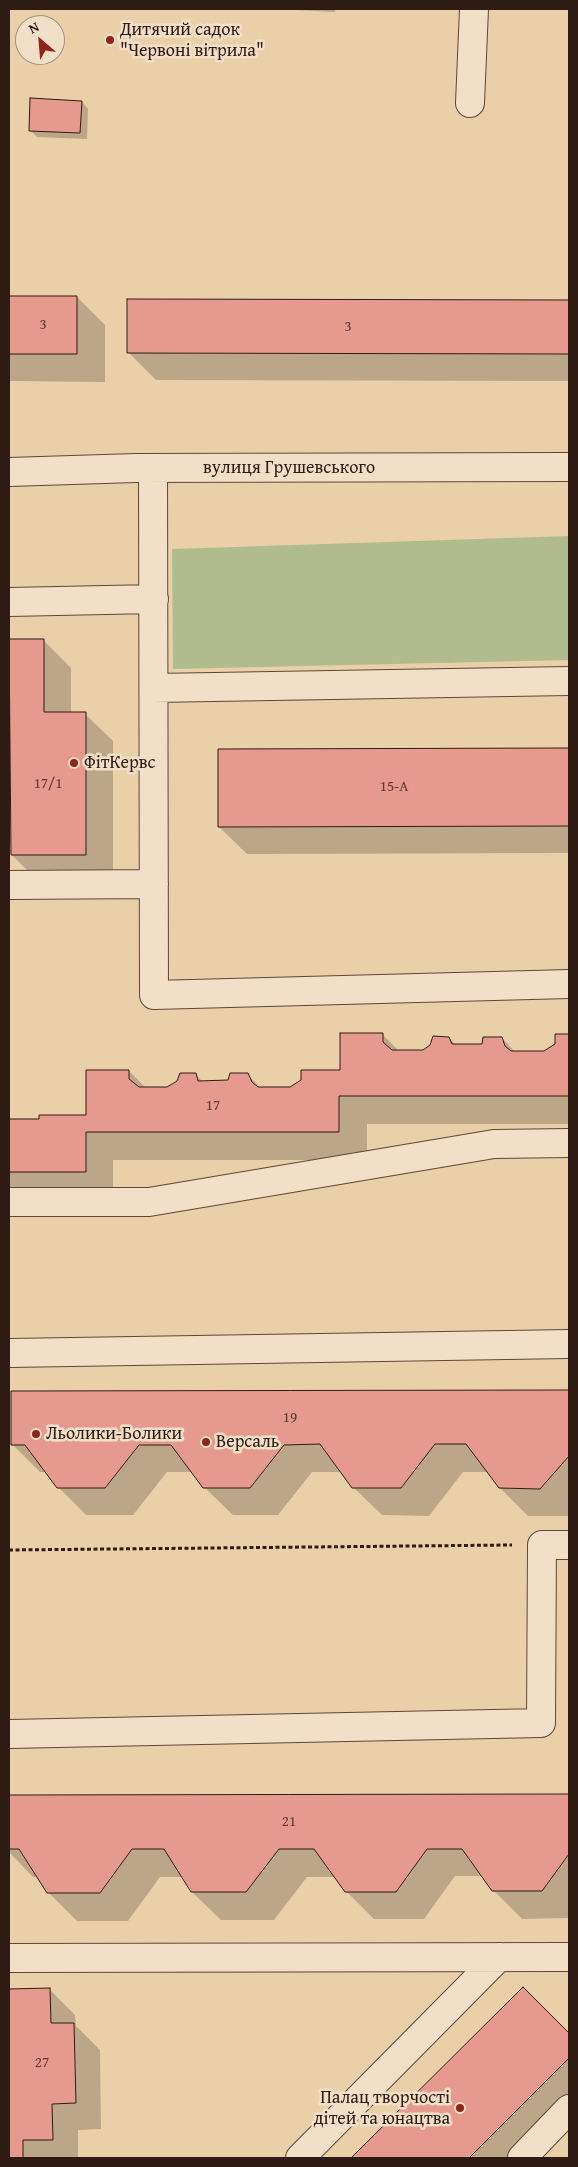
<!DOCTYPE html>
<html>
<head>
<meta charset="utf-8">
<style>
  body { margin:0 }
  #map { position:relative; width:578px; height:2167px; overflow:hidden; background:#ead0a9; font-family:"Gentium Book Plus",serif }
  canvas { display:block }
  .frame { position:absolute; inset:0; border:10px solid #2e1b13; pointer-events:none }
  .north { position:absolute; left:15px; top:15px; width:50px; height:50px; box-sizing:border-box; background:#f1e0c7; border:1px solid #a3917f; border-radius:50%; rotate:333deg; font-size:14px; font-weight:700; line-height:20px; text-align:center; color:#2e1b13 }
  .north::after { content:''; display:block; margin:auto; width:18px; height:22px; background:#8f2418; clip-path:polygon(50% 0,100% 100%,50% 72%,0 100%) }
</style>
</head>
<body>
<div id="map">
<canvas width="578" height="2167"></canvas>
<div class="frame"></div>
<div class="north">N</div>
</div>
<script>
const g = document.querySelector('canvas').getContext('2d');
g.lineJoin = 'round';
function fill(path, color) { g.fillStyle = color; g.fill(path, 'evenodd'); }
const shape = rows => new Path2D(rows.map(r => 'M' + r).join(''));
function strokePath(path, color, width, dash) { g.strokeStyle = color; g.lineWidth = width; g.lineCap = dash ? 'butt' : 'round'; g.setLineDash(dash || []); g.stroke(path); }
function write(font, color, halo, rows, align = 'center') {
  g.font = font + ' "Gentium Book Plus",serif'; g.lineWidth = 5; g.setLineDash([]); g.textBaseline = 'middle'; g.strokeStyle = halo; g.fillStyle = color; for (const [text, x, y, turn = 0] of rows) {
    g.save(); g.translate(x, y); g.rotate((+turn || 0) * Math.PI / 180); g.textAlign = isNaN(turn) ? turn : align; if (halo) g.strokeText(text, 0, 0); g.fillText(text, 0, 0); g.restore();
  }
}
const green = shape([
  [569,536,569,660,173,669,172,549]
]);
const shadow = shape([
  [275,9,336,9,335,12],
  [82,102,88,109,87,139,37,137,30,130],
  [9,297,77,297,105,325,105,382,9,381],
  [128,300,569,302,569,381,156,380,128,352],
  [9,640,43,640,71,668,71,714,85,714,113,741,113,882,40,883,12,855,12,740,9,740],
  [569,749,569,853,247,854,219,827,219,750],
  [382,1034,399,1051,424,1051,449,1038,457,1046,482,1045,502,1038,515,1052,544,1052,556,1045,556,1035,569,1035,569,1124,367,1124,367,1160,113,1160,113,1199,9,1199,9,1117,12,1120,40,1120,87,1116,129,1071,146,1088,167,1088,195,1074,203,1082,229,1082,248,1075,261,1088,291,1088,341,1071],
  [569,1391,569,1516,528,1516,500,1488,488,1472,463,1472,429,1516,382,1515,353,1487,342,1472,312,1472,278,1515,233,1515,204,1487,193,1472,167,1472,133,1515,86,1515,58,1487,47,1472,40,1472,12,1444,12,1392],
  [569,1795,569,1918,522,1919,493,1890,483,1876,455,1876,424,1919,374,1919,346,1891,336,1877,307,1877,274,1920,221,1920,192,1892,183,1877,160,1877,128,1921,77,1921,48,1892,38,1877,33,1877,9,1852,9,1796],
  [523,1988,569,2035,569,2102,513,2158,353,2158],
  [49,1989,75,2015,76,2026,100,2050,101,2129,78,2130,78,2158,9,2158,9,1990]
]);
const building = shape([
  [30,98,82,101,80,133,29,131,30,98],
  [9,296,77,296,77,354,9,354,9,296],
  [127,299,569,300,569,354,127,353,127,299],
  [9,639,44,639,44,712,86,712,86,855,11,855,9,639],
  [569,748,569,826,218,827,218,749,569,748],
  [340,1033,383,1033,383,1042,392,1050,423,1050,430,1045,433,1036,449,1037,452,1044,482,1044,483,1037,502,1037,505,1046,511,1051,544,1051,555,1044,555,1034,569,1034,569,1096,339,1096,339,1132,86,1132,86,1172,9,1172,9,1119,39,1119,39,1115,86,1115,86,1070,129,1070,129,1079,139,1087,167,1087,177,1081,180,1073,196,1073,198,1081,228,1080,230,1073,248,1073,252,1082,258,1087,290,1087,301,1080,301,1070,340,1070,340,1033],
  [569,1390,569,1456,540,1489,499,1488,466,1444,435,1444,401,1488,352,1488,320,1444,284,1445,250,1488,203,1488,171,1445,139,1445,105,1488,57,1488,25,1445,11,1445,11,1391,569,1390],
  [569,1794,569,1854,542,1891,492,1891,462,1849,427,1849,396,1892,345,1892,314,1849,279,1849,246,1892,191,1892,164,1849,132,1849,100,1893,47,1893,19,1849,9,1849,9,1795,569,1794],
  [523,1987,569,2033,569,2058,469,2158,351,2158,523,1987],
  [50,1988,51,2023,74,2023,76,2103,52,2104,53,2140,23,2140,23,2158,9,2158,9,1989,50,1988]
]);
const path = shape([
  [9,1550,512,1545]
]);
const minor = shape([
  [470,103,474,9],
  [153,468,154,995,569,984],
  [9,472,136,468,569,467],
  [9,602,154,599],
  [154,688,569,681],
  [9,885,154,884],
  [9,1202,149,1202,494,1144,569,1143],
  [9,1353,569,1344],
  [9,1734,541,1723,542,1545,569,1545],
  [9,1958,569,1957],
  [300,2158,499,1957],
  [522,2158,569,2109]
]);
const markers = [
  [110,40,5,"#8f2418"],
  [74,763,5,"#8f2418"],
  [36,1434,5,"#8f2418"],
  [206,1442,5,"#8f2418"],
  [460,2108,5,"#8f2418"]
];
const numberNames = [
  ["3",43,325],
  ["3",348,327],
  ["17/1",48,784],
  ["15-А",394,787],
  ["17",213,1106],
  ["19",290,1418],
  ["21",289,1822],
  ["27",42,2063]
];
const poiNames = [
  ["Дитячий садок",120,30],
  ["\"Червоні вітрила\"",120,51],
  ["ФітКервс",84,763],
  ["Льолики-Болики",46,1434],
  ["Версаль",216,1442],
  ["Палац творчості",450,2098,"right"],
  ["дітей та юнацтва",450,2119,"right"]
];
const streetNames = [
  ["вулиця Грушевського",289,468]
];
fill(green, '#b0bc8d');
fill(shadow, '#0003');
fill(building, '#e69a8d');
strokePath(building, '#2e1b13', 1);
strokePath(minor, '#5d4838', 30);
strokePath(path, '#2e1b13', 3, [4, 2.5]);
strokePath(minor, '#f1e0c7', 28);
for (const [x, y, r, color] of markers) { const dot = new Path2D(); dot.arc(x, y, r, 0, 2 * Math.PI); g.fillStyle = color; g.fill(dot); strokePath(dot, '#f1e0c7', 2); }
write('15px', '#5c3b32', null, numberNames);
write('18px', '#2e1b13', '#f1e0c7', poiNames, 'left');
write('18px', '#2e1b13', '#f1e0c7', streetNames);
</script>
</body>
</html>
